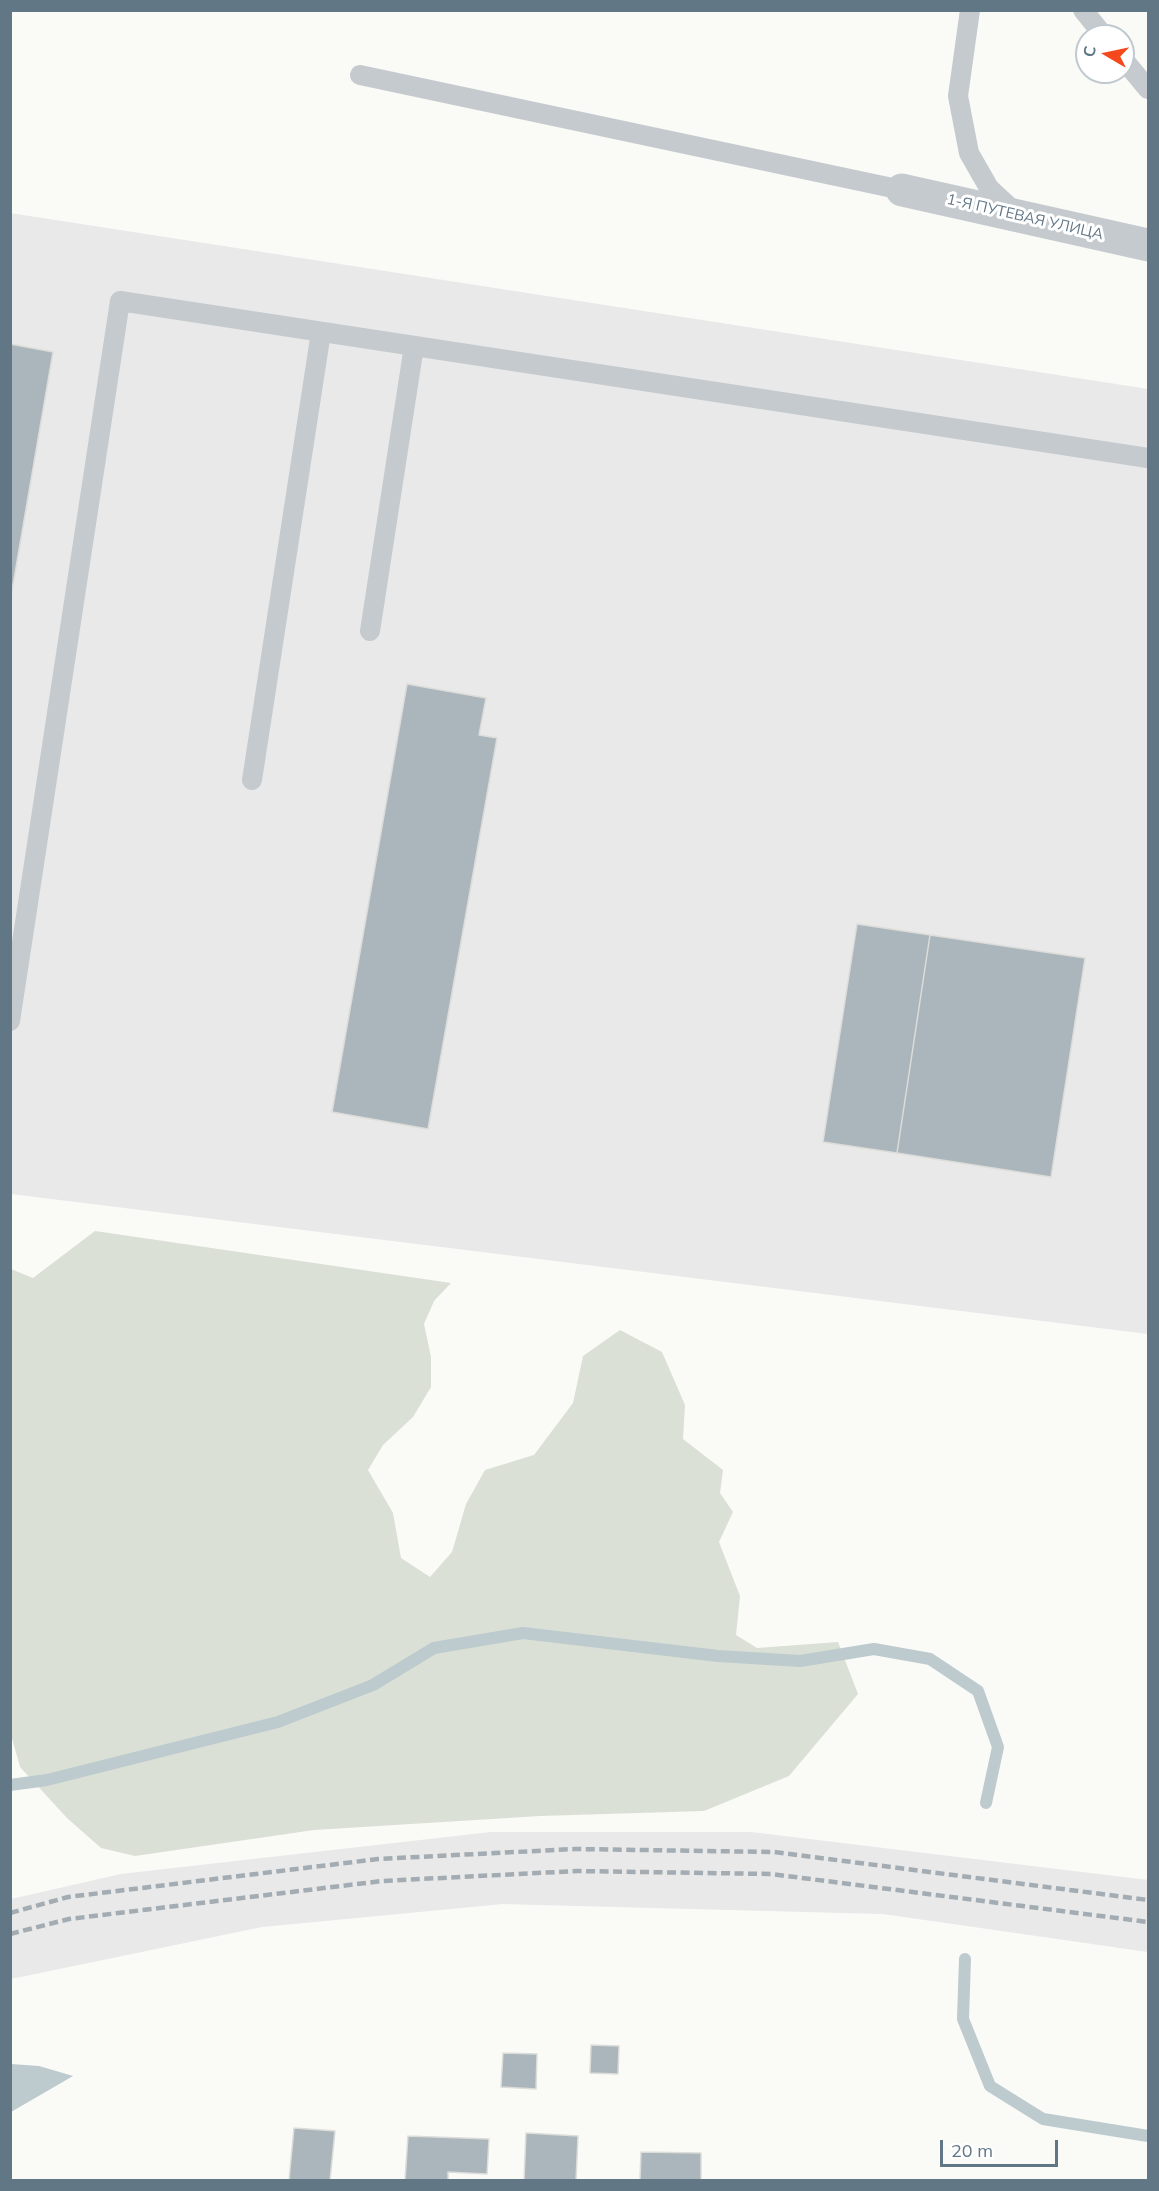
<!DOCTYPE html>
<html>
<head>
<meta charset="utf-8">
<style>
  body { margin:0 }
  #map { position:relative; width:1159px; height:2191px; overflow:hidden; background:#fafaf7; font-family:Mulish,sans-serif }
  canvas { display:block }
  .frame { position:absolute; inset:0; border:12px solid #627786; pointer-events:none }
  .north { position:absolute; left:1075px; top:24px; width:60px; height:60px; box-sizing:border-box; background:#fff; border:2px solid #c0c9cf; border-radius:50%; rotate:279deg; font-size:16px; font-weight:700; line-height:24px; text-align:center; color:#627786 }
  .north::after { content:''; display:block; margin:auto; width:21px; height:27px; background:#f5481c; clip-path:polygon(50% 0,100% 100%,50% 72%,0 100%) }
  .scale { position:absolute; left:940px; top:2140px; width:118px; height:27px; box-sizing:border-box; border:3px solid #627786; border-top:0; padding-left:8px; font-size:18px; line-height:21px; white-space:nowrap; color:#627786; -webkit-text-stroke:4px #fff; paint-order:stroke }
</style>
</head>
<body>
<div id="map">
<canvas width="1159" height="2191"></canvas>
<div class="frame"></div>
<div class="north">С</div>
<div class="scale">20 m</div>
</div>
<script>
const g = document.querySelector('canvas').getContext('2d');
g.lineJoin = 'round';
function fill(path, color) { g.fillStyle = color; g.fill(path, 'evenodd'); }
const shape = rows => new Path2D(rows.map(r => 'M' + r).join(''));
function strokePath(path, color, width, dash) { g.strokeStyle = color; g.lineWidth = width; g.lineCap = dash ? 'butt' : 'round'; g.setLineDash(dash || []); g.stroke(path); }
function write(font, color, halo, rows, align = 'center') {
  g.font = font + ' Mulish,sans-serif'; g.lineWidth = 6; g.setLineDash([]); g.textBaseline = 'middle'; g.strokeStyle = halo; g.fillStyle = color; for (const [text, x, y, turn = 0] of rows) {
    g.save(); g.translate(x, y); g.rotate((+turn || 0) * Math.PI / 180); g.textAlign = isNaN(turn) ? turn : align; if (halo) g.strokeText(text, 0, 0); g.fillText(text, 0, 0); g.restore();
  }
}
const built = shape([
  [10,213,1148,389,1148,1334,11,1194],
  [491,1832,751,1832,1148,1880,1148,1952,883,1914,503,1904,262,1927,11,1979,11,1899,121,1874]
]);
const green = shape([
  [95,1231,451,1283,434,1301,424,1324,431,1357,431,1387,413,1417,383,1445,368,1470,393,1513,401,1558,430,1577,452,1552,466,1504,485,1470,534,1455,573,1403,583,1356,620,1330,662,1352,685,1405,683,1439,723,1470,720,1493,733,1512,719,1542,740,1596,736,1635,757,1648,838,1642,858,1694,789,1776,704,1811,540,1816,314,1830,135,1856,101,1848,67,1818,20,1767,10,1731,11,1269,33,1278]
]);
const water = shape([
  [11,2064,39,2066,73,2076,11,2112]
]);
const stream = shape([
  [10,1785,47,1780,278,1722,373,1685,434,1648,523,1633,718,1656,800,1661,874,1649,930,1659,978,1691,998,1747,986,1803],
  [965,1959,963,2019,990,2086,1043,2119,1148,2136]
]);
const building = shape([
  [10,344,53,352,10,602,10,344],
  [407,684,486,698,479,735,497,738,428,1129,332,1112,407,684],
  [857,924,930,935,897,1153,823,1142,857,924],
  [930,935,1085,958,1051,1177,897,1153,930,935],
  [591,2045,619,2046,618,2074,590,2073,591,2045],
  [503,2053,537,2054,536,2089,501,2087,503,2053],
  [294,2128,335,2131,330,2180,289,2180,294,2128],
  [526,2133,578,2136,576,2180,524,2180,526,2133],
  [408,2136,489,2139,487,2174,448,2172,448,2180,405,2180,408,2136],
  [641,2152,701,2153,701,2180,640,2180,641,2152]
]);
const lane = shape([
  [970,10,958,96,969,153,989,188,1015,212],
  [1083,10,1104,36],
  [1123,59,1148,89],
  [360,75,902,190],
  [370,631,414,346],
  [252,780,321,332],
  [10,1021,120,301,1148,458]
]);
const street = shape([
  [902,190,1148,245]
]);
const rail = shape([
  [10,1913,68,1897,378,1859,575,1849,774,1852,1148,1900],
  [10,1934,69,1919,382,1881,577,1871,771,1874,1148,1922]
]);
const streetNames = [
  ["1-Я ПУТЕВАЯ УЛИЦА",1025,217,13]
];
fill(built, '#e8e9e8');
fill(green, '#dae0d6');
fill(water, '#bdcace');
strokePath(stream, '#bdcace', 12);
fill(building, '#abb5bc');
strokePath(building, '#dcdcd9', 1.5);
strokePath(lane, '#c5cace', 20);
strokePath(street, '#c5cace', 33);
strokePath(rail, '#a3acb2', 4.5, [9, 4.5]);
write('15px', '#627786', '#fff', streetNames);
</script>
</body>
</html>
